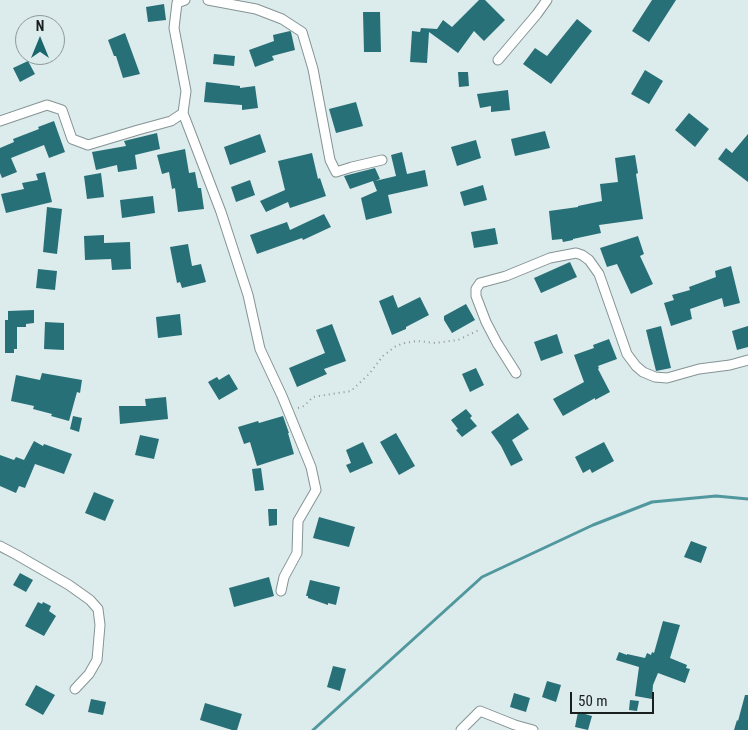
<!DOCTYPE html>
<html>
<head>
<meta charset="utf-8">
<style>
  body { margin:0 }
  #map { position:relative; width:748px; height:730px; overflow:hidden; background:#dcebec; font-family:"Roboto Condensed",sans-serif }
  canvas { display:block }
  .north { position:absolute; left:15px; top:15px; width:50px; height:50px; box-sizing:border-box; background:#dcebec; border:1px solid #8e999a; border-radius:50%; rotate:0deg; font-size:14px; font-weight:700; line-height:20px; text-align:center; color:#191e1f }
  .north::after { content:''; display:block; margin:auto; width:18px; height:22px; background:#1a676e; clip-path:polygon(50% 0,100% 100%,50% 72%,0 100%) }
  .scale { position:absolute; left:570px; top:692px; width:84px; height:22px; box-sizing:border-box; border:2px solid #191e1f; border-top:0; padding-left:6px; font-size:15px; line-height:18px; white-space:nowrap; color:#191e1f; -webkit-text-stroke:4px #dcebec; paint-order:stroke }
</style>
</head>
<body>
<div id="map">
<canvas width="748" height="730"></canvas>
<div class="north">N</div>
<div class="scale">50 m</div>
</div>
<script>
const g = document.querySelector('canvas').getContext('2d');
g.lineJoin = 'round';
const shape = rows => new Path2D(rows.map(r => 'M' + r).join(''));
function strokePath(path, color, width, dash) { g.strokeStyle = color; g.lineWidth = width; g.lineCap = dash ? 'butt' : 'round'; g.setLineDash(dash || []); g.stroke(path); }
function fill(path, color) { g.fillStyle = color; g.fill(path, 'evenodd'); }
const stream = shape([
  [313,730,482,577,593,525,652,502,716,496,748,499]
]);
const building = shape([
  [479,0,485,0,505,20,484,41,474,31,458,53,429,32,427,63,410,62,412,31,420,32,421,28,437,29,443,20,452,27],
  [652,0,676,0,649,42,632,31],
  [164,4,166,20,148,22,146,7],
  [363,12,380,12,381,52,364,52],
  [577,19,592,31,551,84,523,64,535,48,547,56],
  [290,31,291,32,295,50,272,56,274,60,255,67,249,50,274,41,273,35],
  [125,33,140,74,123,78,116,56,114,56,108,40],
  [214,54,235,56,234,66,213,64],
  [28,61,35,74,20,82,13,68],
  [645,70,663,81,649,104,631,94],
  [458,72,468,72,469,86,459,87],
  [206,82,240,86,240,88,255,86,258,108,242,110,242,105,204,102],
  [508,90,510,110,491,112,491,106,480,108,477,94],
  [356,102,363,126,336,133,329,109],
  [689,113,709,129,695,147,675,130],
  [54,121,65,152,49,158,44,145,11,158,17,172,2,178,0,173,0,148,14,142,13,139,39,129,38,127],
  [545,131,550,148,515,156,511,139],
  [157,133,160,149,135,155,137,169,118,172,117,165,96,170,92,152,126,146,124,141],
  [260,134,266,152,230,165,224,147],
  [748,134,748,182,718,159,726,148,732,153],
  [476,140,481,158,457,166,451,147],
  [185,149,189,173,195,172,198,188,201,188,204,209,178,212,175,188,172,189,169,172,162,174,157,155],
  [402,152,407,174,425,170,428,186,388,195,392,213,366,220,361,198,377,191,373,181,350,189,344,176,375,168,380,179,375,181,396,176,391,155],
  [312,153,318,179,320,178,326,196,290,208,288,202,266,212,260,201,285,190,278,161],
  [635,155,638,173,636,174,643,219,599,225,601,233,573,239,573,240,563,242,562,239,552,240,549,211,578,207,578,206,602,201,600,184,618,182,615,158],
  [45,172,52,202,6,213,1,194,24,189,22,183,38,180,36,174],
  [101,173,104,197,87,199,84,176],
  [250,180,255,195,236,202,231,187],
  [483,185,487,200,464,206,460,192],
  [153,196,155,213,122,218,120,200],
  [47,207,62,209,57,254,43,252],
  [324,214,331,227,303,240,302,238,257,254,250,235,287,222,290,230],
  [495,228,498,244,474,248,471,232],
  [104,235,104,243,130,242,131,269,112,270,111,259,85,260,84,236],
  [638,236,644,254,640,256,653,284,631,294,617,264,607,267,600,248],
  [188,244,192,266,201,264,206,282,182,288,180,282,177,283,170,247],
  [570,262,577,277,541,293,534,278],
  [731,266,740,303,724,307,722,298,690,309,692,319,671,326,664,303,674,300,672,295,690,290,689,287,716,277,715,271],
  [38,269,57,271,55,290,36,288],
  [393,295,398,308,420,297,429,315,406,327,406,329,392,335,379,301],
  [466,304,475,320,452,333,444,320,444,316],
  [34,310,34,323,26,324,26,327,17,327,17,349,14,349,14,353,5,353,5,320,8,320,8,311],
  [180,314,182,335,158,338,156,317],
  [45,322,64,323,64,350,44,349],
  [332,324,346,361,324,369,327,374,297,387,289,368,325,353,316,330],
  [661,326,671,368,656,371,646,330],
  [748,326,748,347,737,350,732,331],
  [557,334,563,353,541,361,534,342],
  [609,339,617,359,598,366,599,368,598,369,610,392,595,400,595,398,563,416,553,399,584,382,574,355,594,348,593,345],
  [476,368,484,385,470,392,462,374],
  [42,373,82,380,80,393,77,392,69,421,51,416,52,414,33,409,34,406,11,401,16,375,40,380],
  [229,374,238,389,219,400,208,382,217,377,219,380],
  [166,397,168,419,120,424,119,406,146,406,145,399],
  [466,409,472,416,470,418,477,426,462,437,456,430,458,429,451,420],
  [518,413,529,429,512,440,523,460,511,466,501,446,491,432],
  [73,416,82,418,79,432,70,429],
  [283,416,289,433,288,433,294,454,257,466,250,442,244,444,238,427,258,421,259,423],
  [396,433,415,466,399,475,380,442],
  [140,435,159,439,154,459,135,455],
  [34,441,43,446,44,444,72,454,64,474,35,464,25,488,19,486,16,493,0,486,0,455,14,460,16,457,24,460],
  [363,442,373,463,350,473,346,465,351,463,346,450],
  [604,442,614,461,592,473,590,469,583,473,575,457],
  [261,468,264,490,255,491,252,469],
  [94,492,114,500,105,521,85,513],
  [268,509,277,509,277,525,269,526],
  [319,517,355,527,349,547,313,538],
  [691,541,707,547,701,563,684,557],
  [20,573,33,580,26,592,13,585],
  [269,577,274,596,234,607,229,588],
  [310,580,340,587,336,605,328,603,328,605,308,598,308,596,306,596],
  [38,602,42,604,43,602,51,606,49,611,56,616,44,636,25,626],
  [663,621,680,625,670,658,687,665,686,668,690,669,685,683,658,673,653,685,652,699,635,696,639,667,616,660,619,652,627,655,627,654,645,658,647,653,651,655,652,652,654,653],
  [333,666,346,669,340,691,327,687],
  [547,681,561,685,556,702,542,697],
  [36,685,55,695,43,715,25,705],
  [514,693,530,698,526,712,510,707],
  [745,695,748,695,748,730,734,730,737,720,738,721],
  [91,699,106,702,103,715,88,712],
  [630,700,639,701,637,711,629,710],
  [205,703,242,714,237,730,232,730,200,720],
  [578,712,592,716,588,730,575,727]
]);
const path = shape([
  [298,408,304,406,313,397,351,391,369,374,383,356,396,346,405,343,417,341,435,343,458,340,479,330]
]);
const minor = shape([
  [208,0,256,9,282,19,302,32,313,69,330,160,336,172,352,167,382,160],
  [498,60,537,14,547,0],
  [183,113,221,212,248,295,260,349,282,396,311,467,316,490,298,521,297,553,284,577,281,591],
  [0,121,47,105,62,110,72,139,88,145,138,130,171,121,183,113,186,91,174,28,177,3,185,0],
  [516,373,497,343,486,322,476,296,476,289,480,283,506,276,550,258,576,253,582,255,589,260,599,274,627,354,636,366,643,372,655,377,667,378,699,369,730,365,748,360],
  [0,546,17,555,69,585,90,600,98,609,100,625,97,660,89,674,75,689],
  [461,730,480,711,515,725,533,730]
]);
strokePath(stream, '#51979e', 3);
fill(building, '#287077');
strokePath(minor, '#859394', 11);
strokePath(path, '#8e999a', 2, [1, 4]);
strokePath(minor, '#fff', 9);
</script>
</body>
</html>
